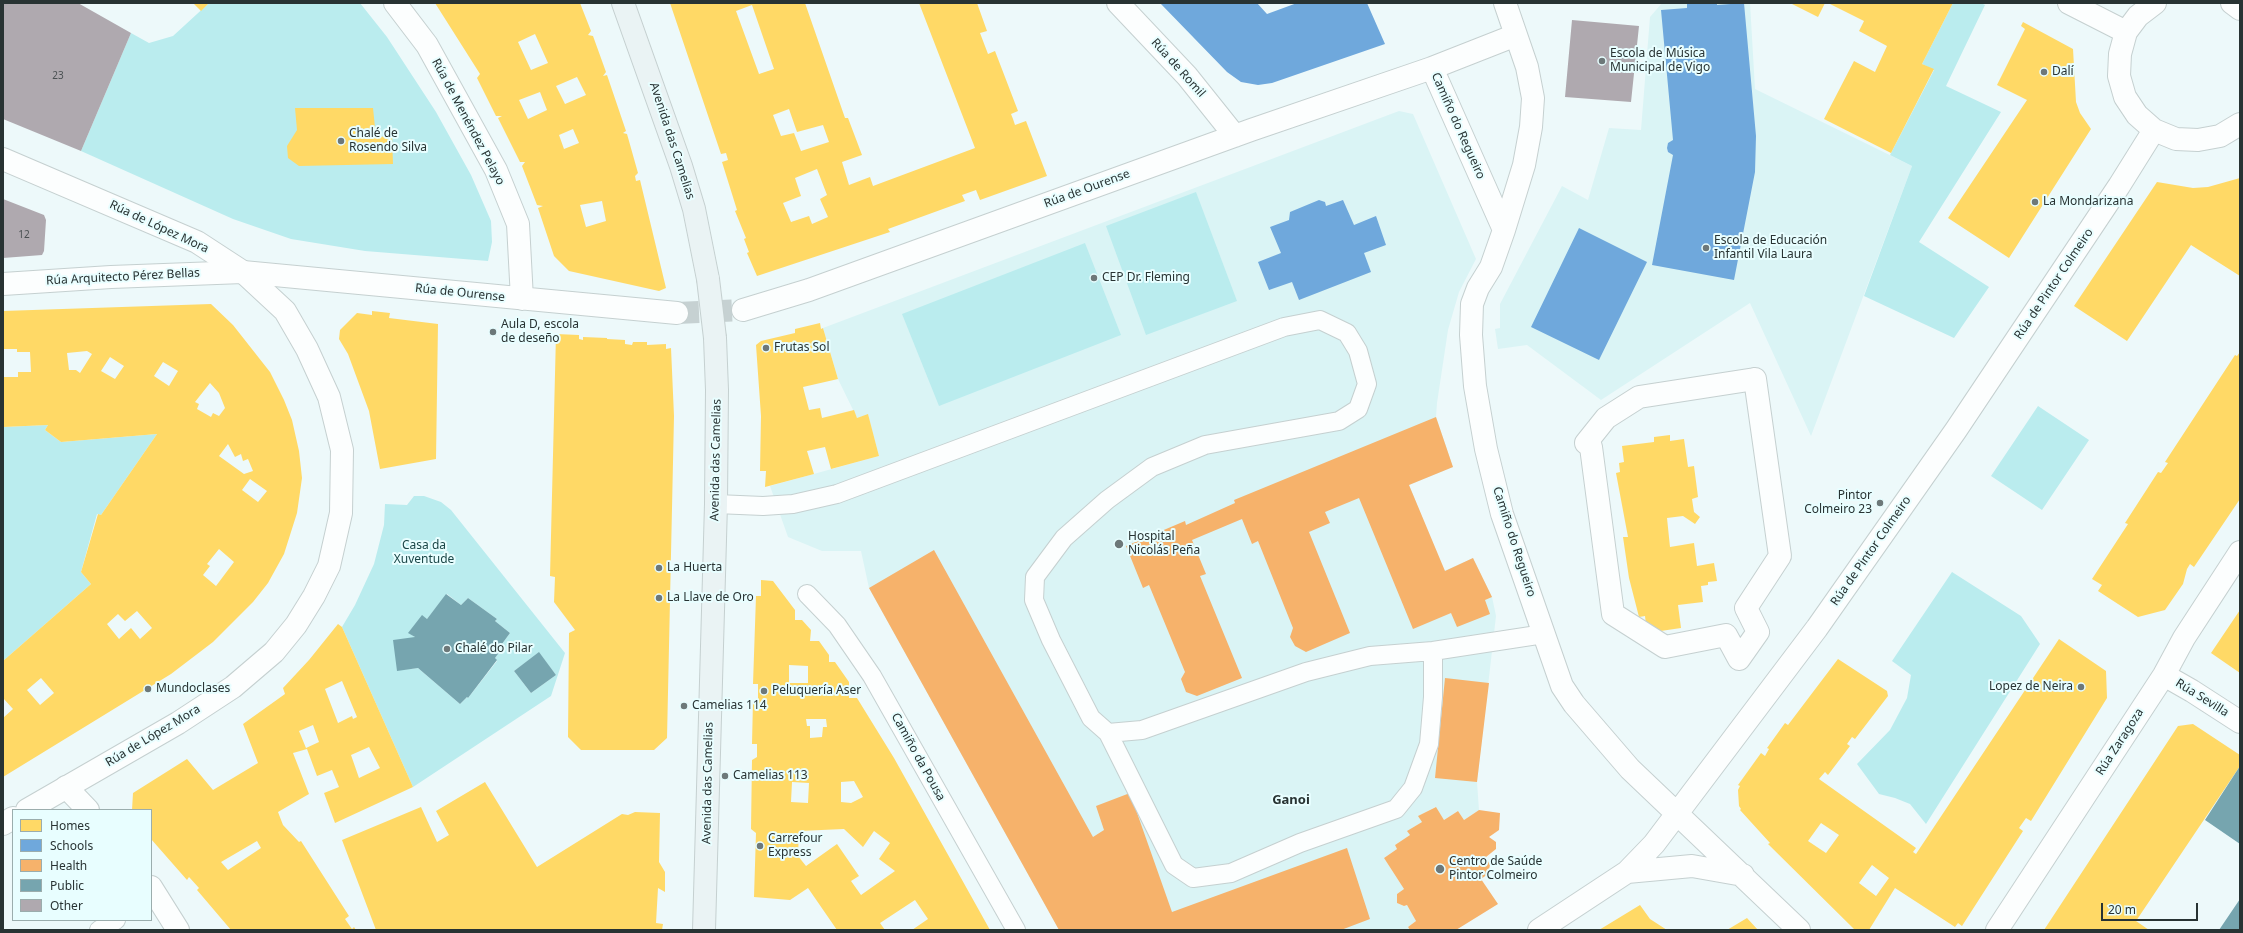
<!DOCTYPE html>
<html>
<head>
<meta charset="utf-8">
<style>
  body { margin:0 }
  #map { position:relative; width:2243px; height:933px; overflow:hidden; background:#edf9fa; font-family:"Noto Sans",sans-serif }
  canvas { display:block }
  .frame { position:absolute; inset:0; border:4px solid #283333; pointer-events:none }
  .legend { position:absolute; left:12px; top:809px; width:140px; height:112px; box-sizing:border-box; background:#e8feff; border:1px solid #9badad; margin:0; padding:5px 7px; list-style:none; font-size:12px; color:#283333 }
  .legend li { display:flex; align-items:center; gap:8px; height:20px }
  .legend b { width:20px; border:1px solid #9badad }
  .scale { position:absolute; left:2101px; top:903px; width:97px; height:18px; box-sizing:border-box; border:2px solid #283333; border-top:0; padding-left:5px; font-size:12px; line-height:14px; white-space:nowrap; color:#283333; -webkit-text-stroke:3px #e8feff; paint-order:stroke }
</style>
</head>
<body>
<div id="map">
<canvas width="2243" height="933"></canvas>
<div class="frame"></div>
<ul class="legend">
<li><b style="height:11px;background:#ffd966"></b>Homes</li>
<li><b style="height:11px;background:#6fa8dc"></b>Schools</li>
<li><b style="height:11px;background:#f6b26b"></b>Health</li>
<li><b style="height:11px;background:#76a5af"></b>Public</li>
<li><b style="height:11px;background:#afa9af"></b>Other</li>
</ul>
<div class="scale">20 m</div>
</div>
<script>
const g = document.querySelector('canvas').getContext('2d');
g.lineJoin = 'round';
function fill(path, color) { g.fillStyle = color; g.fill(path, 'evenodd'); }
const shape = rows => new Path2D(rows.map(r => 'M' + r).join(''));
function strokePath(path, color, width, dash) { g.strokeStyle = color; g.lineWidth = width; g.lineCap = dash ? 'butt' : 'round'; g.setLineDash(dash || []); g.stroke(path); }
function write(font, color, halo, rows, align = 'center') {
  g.font = font + ' "Noto Sans",sans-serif'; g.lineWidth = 4; g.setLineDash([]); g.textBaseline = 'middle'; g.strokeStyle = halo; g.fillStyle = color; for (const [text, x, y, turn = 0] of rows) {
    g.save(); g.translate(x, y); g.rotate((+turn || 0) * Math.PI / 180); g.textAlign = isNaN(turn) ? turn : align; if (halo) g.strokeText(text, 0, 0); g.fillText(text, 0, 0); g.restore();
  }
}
const built = shape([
  [1662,3,1750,3,1755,89,1912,166,1811,436,1750,303,1601,400,1527,345,1498,349,1495,329,1500,328,1500,304,1562,186,1588,200,1609,128,1641,130,1650,17],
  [1399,111,1413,114,1476,259,1459,292,1448,330,1437,403,1436,417,1453,467,1409,485,1444,571,1473,558,1492,597,1496,616,1477,782,1479,810,1464,820,1458,811,1444,820,1435,807,1419,816,1422,822,1408,831,1410,835,1395,845,1397,849,1384,858,1404,889,1397,894,1397,903,1404,906,1407,905,1416,921,1408,927,1410,930,1059,930,869,588,861,551,822,551,788,537,770,486,879,456,868,415,857,418,838,379,823,328]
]);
const green = shape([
  [209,3,360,3,387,37,436,112,471,175,491,221,492,242,488,261,365,251,291,239,233,219,81,151,131,33,149,43,173,36],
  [1953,3,1981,3,1985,5,1946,86,2001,112,1919,242,1989,287,1954,338,1864,296,1912,166,1890,155,1934,70,1922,64],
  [1196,192,1237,301,1146,335,1106,226],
  [1085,243,1121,335,939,406,902,314],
  [2038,406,2089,440,2042,510,1991,476],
  [48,425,45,430,61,442,157,434,101,515,97,514,81,572,91,584,3,661,3,427],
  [414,496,424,496,441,502,451,510,565,653,551,696,413,787,342,627,355,605,374,564,384,525,385,504,407,505],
  [447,594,461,605,468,598,497,619,495,621,510,633,499,648,501,650,495,658,497,661,468,698,467,697,460,704,418,668,397,670,415,637,409,633,422,616,427,619],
  [539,653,556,675,531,693,514,671],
  [1952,572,2021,616,2040,644,1926,824,1910,804,1895,798,1879,794,1857,764,1890,730,1907,698,1911,675,1892,661]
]);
const homes = shape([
  [193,3,209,3,201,11],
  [435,3,580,3,591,31,588,35,593,36,606,72,603,76,607,75,626,131,623,133,627,134,638,173,635,176,636,181,640,180,666,288,659,291,569,271,554,256,538,208,543,206,537,205,522,166,525,162,520,162,498,118,502,116,496,116,477,78,480,74],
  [535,34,548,63,531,70,518,42],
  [577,77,586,95,565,104,556,86],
  [540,92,547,110,528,119,519,100],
  [573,129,579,143,564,149,559,135],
  [602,201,606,221,586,227,580,205],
  [670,3,805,3,845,118,848,118,862,155,842,162,849,185,870,177,873,186,975,148,919,3,977,3,987,31,980,33,988,54,995,51,1018,111,1011,114,1013,119,1015,125,1026,121,1047,176,980,200,976,190,962,195,965,201,888,229,890,232,757,276,747,253,749,252,744,239,746,238,735,211,737,210,722,162,728,160,726,153,721,154],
  [752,5,774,69,759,74,736,11],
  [789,109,797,132,823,125,829,142,801,151,794,133,781,136,773,115],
  [817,169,827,195,820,199,828,217,812,224,809,216,791,222,783,203,801,196,795,178],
  [1790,3,1825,3,1818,17],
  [1828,3,1953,3,1922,64,1934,69,1891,153,1824,119,1854,61,1875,72,1887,46,1859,31,1864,21],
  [2023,22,2073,49,2076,102,2080,113,2091,129,2009,258,1948,218,2027,100,1997,85,2025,29,2021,26],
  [295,108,373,108,376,137,392,136,393,164,299,166,288,158,287,146,297,130],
  [2240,178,2240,276,2191,245,2127,341,2074,306,2157,182,2193,188,2208,187],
  [211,304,233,325,270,372,284,400,292,420,299,451,302,478,297,513,284,554,268,583,253,602,213,642,171,674,3,777,3,718,13,709,3,698,3,661,91,584,81,572,98,514,101,515,157,434,61,442,45,430,48,425,3,427,3,373,4,377,18,377,18,372,31,372,30,352,17,352,17,349,3,349,3,311],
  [87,351,92,354,80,373,76,370,69,370,67,353],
  [110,357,124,366,115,379,101,371],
  [163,362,178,371,169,386,154,376],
  [210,383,219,393,225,408,219,416,213,413,211,417,197,409,199,404,195,402],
  [228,444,235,457,241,454,243,461,248,459,253,471,244,474,219,456],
  [250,479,267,491,258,502,242,490],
  [219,549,234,562,216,586,203,575,210,566,207,564],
  [137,611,152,628,140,639,131,628,119,639,107,624,118,614,125,621],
  [41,678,54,693,40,705,27,690],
  [372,311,390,313,389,318,438,324,436,459,380,469,369,411,348,354,339,339,340,330,357,313,372,315],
  [820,323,821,329,823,328,838,379,803,387,809,410,820,408,822,418,854,410,857,418,868,414,879,456,831,469,825,447,807,451,814,474,765,487,766,471,760,471,761,416,756,345,761,341,795,333,795,329],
  [556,334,579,335,579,339,583,340,583,337,607,338,607,339,625,340,625,344,632,345,633,342,647,342,647,345,666,344,666,349,671,348,674,416,667,738,654,750,581,750,568,737,569,633,575,630,554,602,555,577,550,576],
  [2240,352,2240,499,2194,567,2190,564,2187,569,2183,584,2165,610,2138,617,2098,591,2102,585,2092,579,2128,524,2125,523,2158,472,2161,473,2168,463,2165,462,2235,355,2237,356],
  [1670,435,1670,441,1684,439,1688,467,1694,466,1698,497,1692,499,1694,512,1700,517,1695,524,1683,516,1667,518,1670,547,1694,543,1697,566,1714,563,1717,581,1708,582,1708,585,1701,586,1703,602,1678,605,1681,628,1647,633,1645,616,1639,617,1629,578,1623,537,1628,537,1616,473,1620,472,1619,463,1624,462,1622,446,1654,442,1654,437],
  [761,580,773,581,795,610,795,620,802,620,811,630,810,641,819,641,829,655,829,662,835,662,849,682,849,698,857,698,894,758,990,930,912,930,928,919,915,900,880,923,885,930,837,930,808,888,790,900,754,897,756,833,751,829,752,760,757,757,757,744,752,744,753,700,758,700,758,684,753,684,756,596,761,596],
  [789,665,808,666,808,683,789,683],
  [806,719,826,719,827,727,823,727,822,737,810,738,810,726,807,726],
  [854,781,863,797,851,803,841,802,841,782],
  [792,782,809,783,808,803,791,802],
  [844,829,863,847,874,831,890,843,879,859,895,871,861,895,851,881,859,876,837,844,806,866,798,856,799,831],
  [2240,610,2240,673,2211,653],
  [338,624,342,627,413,787,335,823,324,793,339,787,332,770,317,776,307,749,293,753,309,794,278,812,283,825,299,842,301,841,349,916,345,919,352,929,354,927,356,930,231,930,197,890,199,888,189,877,187,880,151,839,151,810,132,810,133,793,187,759,213,790,258,763,243,724,285,694,283,688,309,660],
  [342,681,357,717,353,719,352,716,338,723,325,689],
  [313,725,319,742,306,748,299,731],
  [369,747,380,768,359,778,351,755],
  [257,841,261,848,228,870,221,862],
  [2059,639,2106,671,2107,698,2031,821,2026,818,2019,828,2023,831,1962,926,1958,923,1955,927,1895,888,1869,930,1855,930,1768,844,1770,843,1740,810,1741,809,1739,806,1738,790,1740,786,1738,785,1761,753,1765,756,1769,749,1767,748,1785,723,1788,725,1838,659,1887,691,1888,696,1855,739,1852,737,1847,744,1850,746,1828,775,1825,772,1819,779,1916,848,1913,852,1916,854],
  [1821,823,1839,835,1826,853,1808,841],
  [1872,865,1889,878,1876,896,1859,883],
  [2193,724,2240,755,2240,766,2136,921,2149,930,2044,930,2178,726],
  [485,782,537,867,622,814,628,815,635,812,660,813,659,862,665,872,665,892,658,888,656,923,663,924,662,930,376,930,342,840,421,807,437,842,449,835,436,811],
  [1640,905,1650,919,1667,930,1599,930],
  [1747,918,1758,930,1727,930]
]);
const schools = shape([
  [1160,3,1257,3,1267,14,1297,3,1367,3,1385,44,1272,83,1258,85,1241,82,1227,72],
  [1687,3,1717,3,1717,5,1744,3,1756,136,1755,172,1734,280,1652,265,1673,155,1668,152,1667,148,1668,143,1673,140,1661,10,1687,8],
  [1319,200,1325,202,1326,206,1343,200,1354,225,1376,216,1386,245,1364,253,1371,272,1299,300,1292,282,1269,290,1258,262,1281,253,1270,227,1289,220,1290,212],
  [1579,228,1647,262,1599,360,1531,327]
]);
const health = shape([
  [1436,417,1453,467,1409,485,1445,571,1473,558,1492,597,1485,600,1490,614,1457,627,1451,613,1413,629,1359,498,1325,512,1330,523,1309,532,1350,633,1306,652,1295,646,1290,637,1293,628,1258,541,1252,544,1242,519,1192,540,1206,574,1200,576,1242,678,1197,696,1186,692,1181,679,1185,672,1149,585,1143,588,1126,546,1185,521,1186,525,1235,503,1234,500],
  [934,550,1093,837,1104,830,1096,806,1130,793,1172,912,1347,848,1370,919,1341,930,1059,930,869,588],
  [1445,678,1489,683,1477,782,1435,778],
  [1436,807,1444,820,1458,811,1464,820,1479,810,1500,813,1499,830,1489,837,1496,842,1496,849,1486,857,1490,865,1488,874,1481,879,1498,904,1456,930,1410,930,1408,927,1416,921,1407,905,1404,906,1397,903,1397,894,1404,889,1384,858,1397,849,1395,845,1410,835,1407,831,1422,822,1418,816]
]);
const public = shape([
  [446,594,461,605,468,598,497,619,495,621,510,633,499,648,501,650,495,658,497,660,468,698,467,697,460,704,418,668,397,671,393,640,415,637,408,633,422,615,427,619],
  [539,652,556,675,531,693,514,671],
  [2240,766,2240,844,2205,820],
  [2240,899,2240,930,2219,930]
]);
const building = shape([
  [3,3,78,3,131,33,81,151,3,119],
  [1572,20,1639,26,1631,102,1565,97],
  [3,199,44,215,46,220,44,251,42,255,3,258]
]);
const minorTunnel = shape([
  [677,313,743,310]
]);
const service = shape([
  [716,504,763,506,793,504,837,494,1284,327,1320,320,1347,333,1358,351,1367,384,1358,409,1339,421,1205,445,1152,467,1107,500,1064,538,1035,577,1034,600,1051,640,1091,718,1108,733,1142,730,1306,672,1370,656,1433,651,1544,634],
  [807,594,837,625,872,676,1016,930],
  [1108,733,1174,865,1193,878,1231,873,1300,843,1396,809,1413,788,1429,744,1433,697,1433,651],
  [99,930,116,920]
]);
const pedestrian = shape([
  [1755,379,1780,556,1746,608,1758,632,1739,659,1726,635,1665,647,1613,614,1591,447,1586,443,1606,418,1639,397,1755,379]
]);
const minor = shape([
  [395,3,427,45,496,170,518,224,522,299],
  [1118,3,1187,76,1235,136],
  [1505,3,1527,67,1533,98,1531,127,1524,165,1504,230,1491,267,1478,288,1472,304,1471,335,1475,386,1486,449,1502,514,1562,686,1574,704,1630,769,1799,930],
  [2069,3,2126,32],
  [2155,3,2138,16,2126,32,2120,54,2119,76,2125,97,2137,115,2154,130,2176,139,2198,140,2220,136,2240,124],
  [2232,3,2240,9],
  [1504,230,1432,68,1516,35],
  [3,284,111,277,243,272,677,313],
  [743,310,809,290,1251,130,1432,68],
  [2164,675,2192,691,2240,722],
  [66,787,88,810],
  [1627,872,1692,866,1743,875],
  [151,887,178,930],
  [1539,930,1627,872,1654,844,1817,628,1956,430,2119,186,2154,130],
  [1997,930,2164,675,2184,638,2240,552]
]);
const tertiary = shape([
  [3,159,197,242,243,272,285,311,307,349,329,397,342,450,341,513,329,566,314,596,296,625,274,652,233,687,178,723,27,810],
  [3,824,13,818]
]);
const secondary = shape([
  [623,3,681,166,694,209,708,279],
  [704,930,716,504,717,390,715,338]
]);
const secondaryBridge = shape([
  [708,279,715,338]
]);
const markers = [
  [1602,61,4,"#6d7879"],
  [2044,72,4,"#6d7879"],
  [341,141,4,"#6d7879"],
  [2035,202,4,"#6d7879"],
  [1706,248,4,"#6d7879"],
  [1094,278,4,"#6d7879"],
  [493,332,4,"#6d7879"],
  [766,348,4,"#6d7879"],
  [1880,503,4,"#6d7879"],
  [1119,544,5,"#6d7879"],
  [659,568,4,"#6d7879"],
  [659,598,4,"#6d7879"],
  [447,649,4,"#6d7879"],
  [2081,687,4,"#6d7879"],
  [148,689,4,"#6d7879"],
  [764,691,4,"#6d7879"],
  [684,706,4,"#6d7879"],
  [725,776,4,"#6d7879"],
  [760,846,4,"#6d7879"],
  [1440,869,5,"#6d7879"]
];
const numberNames = [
  ["23",58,76],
  ["12",24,235]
];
const poiNames = [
  ["Escola de Música",1610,54],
  ["Municipal de Vigo",1610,68],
  ["Dalí",2052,72],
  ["Chalé de",349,134],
  ["Rosendo Silva",349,148],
  ["La Mondarizana",2043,202],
  ["Escola de Educación",1714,241],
  ["Infantil Vila Laura",1714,255],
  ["CEP Dr. Fleming",1102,278],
  ["Aula D, escola",501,325],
  ["de deseño",501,339],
  ["Frutas Sol",774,348],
  ["Pintor",1872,496,"right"],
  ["Colmeiro 23",1872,510,"right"],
  ["Hospital",1128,537],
  ["Nicolás Peña",1128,551],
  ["La Huerta",667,568],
  ["La Llave de Oro",667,598],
  ["Chalé do Pilar",455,649],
  ["Lopez de Neira",2073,687,"right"],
  ["Mundoclases",156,689],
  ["Peluquería Aser",772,691],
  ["Camelias 114",692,706],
  ["Camelias 113",733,776],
  ["Carrefour",768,839],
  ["Express",768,853],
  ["Centro de Saúde",1449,862],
  ["Pintor Colmeiro",1449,876]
];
const streetNames = [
  ["Rúa de Romil",1178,68,48],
  ["Rúa de Menéndez Pelayo",468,122,62],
  ["Camiño do Regueiro",1458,126,66],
  ["Avenida das Camelias",672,141,72],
  ["Rúa de Ourense",1087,189,-20],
  ["Rúa de López Mora",159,227,25],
  ["Rúa Arquitecto Pérez Bellas",123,277,-3],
  ["Rúa de Pintor Colmeiro",2054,284,-56],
  ["Rúa de Ourense",460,293,6],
  ["Avenida das Camelias",716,460,-89],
  ["Camiño do Regueiro",1514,542,72],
  ["Rúa de Pintor Colmeiro",1871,551,-55],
  ["Rúa Sevilla",2202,698,32],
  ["Rúa de López Mora",153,736,-31],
  ["Rúa Zaragoza",2120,742,-57],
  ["Camiño da Pousa",918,757,61],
  ["Avenida das Camelias",708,783,-89]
];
const parkNames = [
  ["Casa da",424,546],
  ["Xuventude",424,560]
];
const neighbourhoodNames = [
  ["Ganoi",1291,800]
];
fill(built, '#daf4f5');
fill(green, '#baecee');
fill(homes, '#ffd966');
fill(schools, '#6fa8dc');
fill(health, '#f6b26b');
fill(public, '#76a5af');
fill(building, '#afa9af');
strokePath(minorTunnel, '#c6d1d2', 22, [22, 11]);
strokePath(service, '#c5d0d0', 20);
strokePath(pedestrian, '#c5d0d0', 24);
strokePath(minor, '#c5d0d0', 24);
strokePath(tertiary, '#c5d0d0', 24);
strokePath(secondary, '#c5d0d0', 24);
strokePath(service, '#fcfefe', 18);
strokePath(pedestrian, '#fcfefe', 22);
strokePath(minor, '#fcfefe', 22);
strokePath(tertiary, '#fcfefe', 22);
strokePath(secondary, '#eaf3f4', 22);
strokePath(secondaryBridge, '#c5d0d0', 24, []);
strokePath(secondaryBridge, '#eaf3f4', 22);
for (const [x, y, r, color] of markers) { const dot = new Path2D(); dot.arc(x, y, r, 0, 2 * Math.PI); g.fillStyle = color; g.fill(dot); strokePath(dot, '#e8feff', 1.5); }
write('10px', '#4a5052', null, numberNames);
write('12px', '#283333', '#e8feff', poiNames, 'left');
write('12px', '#283333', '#e8feff', streetNames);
write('12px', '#1a4647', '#e8feff', parkNames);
write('bold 13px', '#283333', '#e8feff', neighbourhoodNames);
</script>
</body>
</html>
